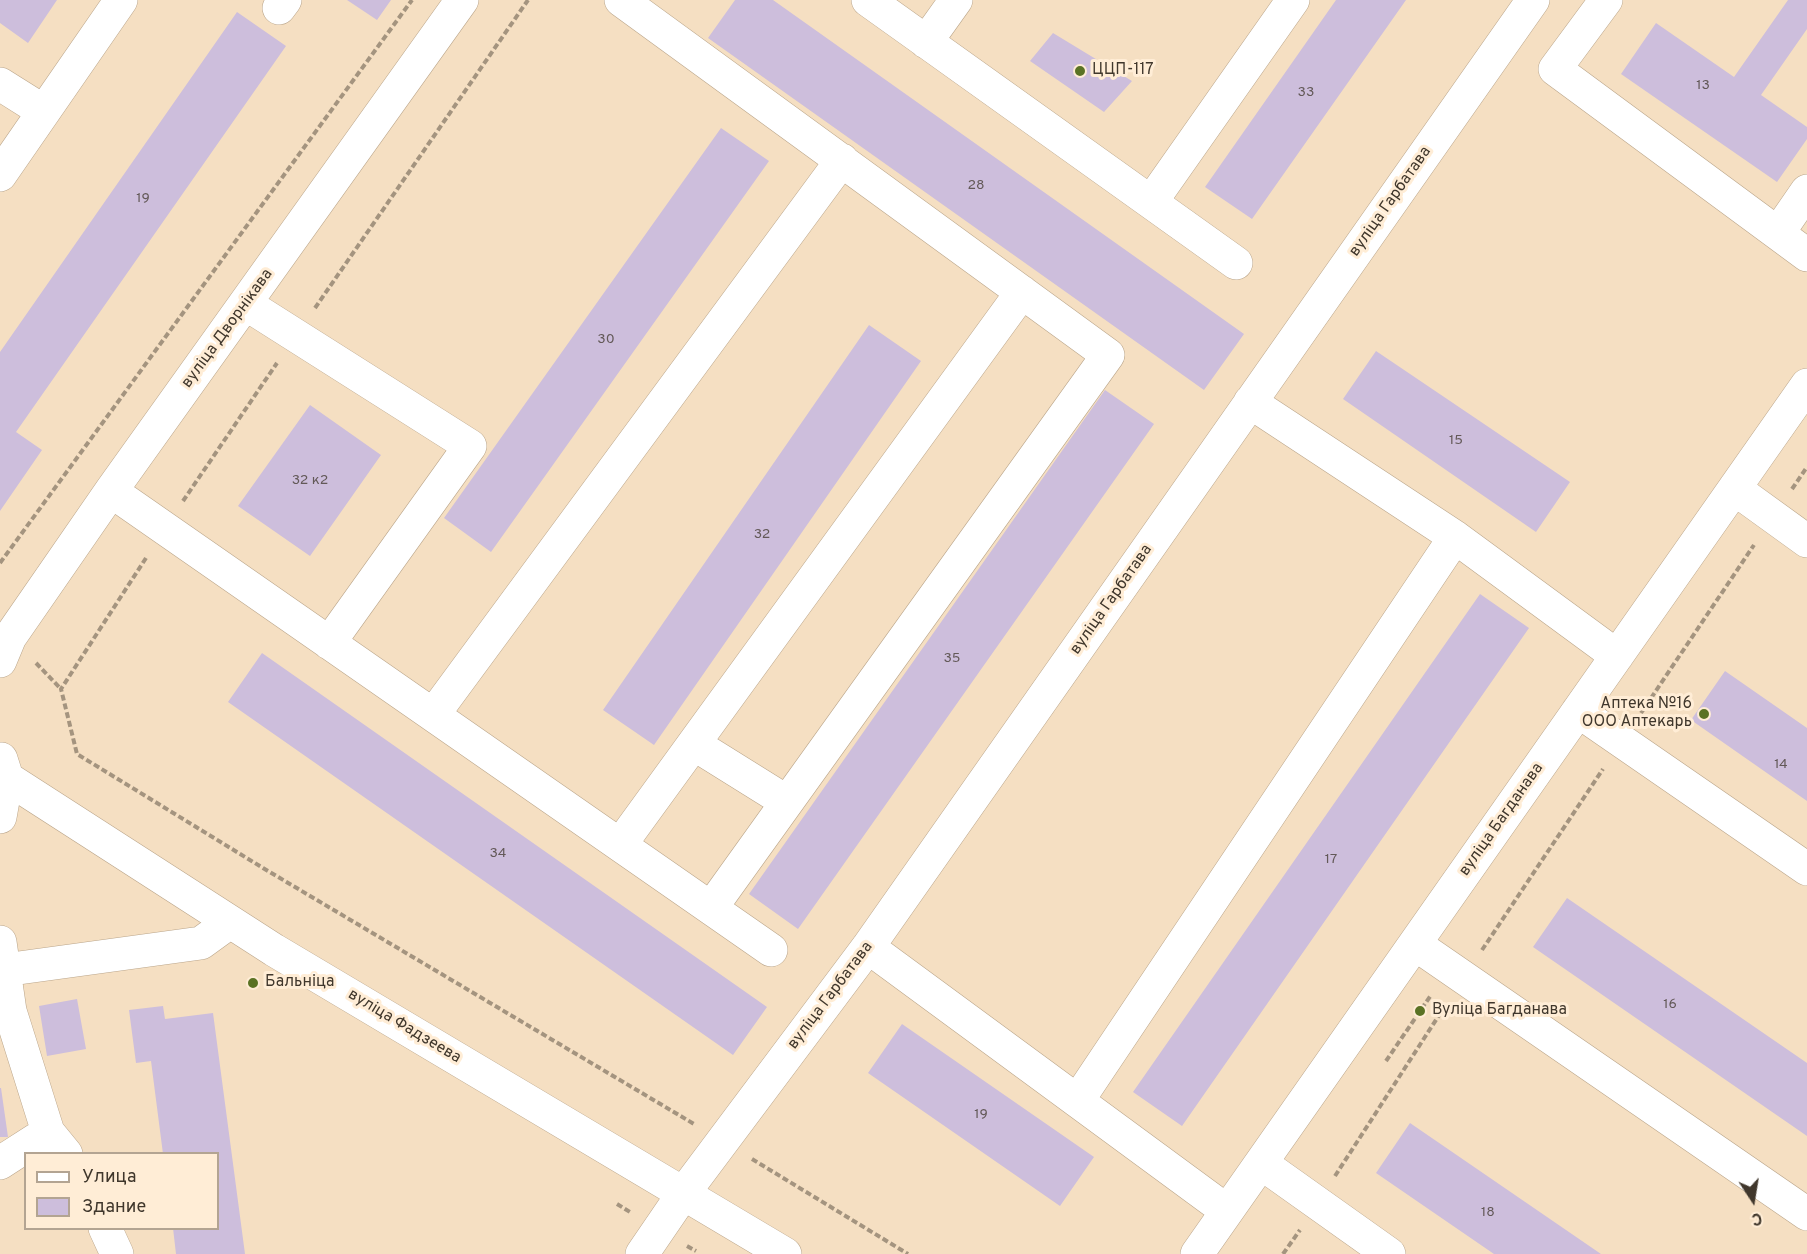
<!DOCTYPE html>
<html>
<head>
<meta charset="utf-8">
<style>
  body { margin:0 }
  #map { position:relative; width:1807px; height:1254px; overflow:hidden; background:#f5dfc2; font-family:Overpass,sans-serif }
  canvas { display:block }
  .legend { position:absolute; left:24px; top:1152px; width:195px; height:78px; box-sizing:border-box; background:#ffedd6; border:2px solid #b3a492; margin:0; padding:8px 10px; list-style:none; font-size:18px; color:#40372c }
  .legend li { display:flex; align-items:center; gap:12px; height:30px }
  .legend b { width:30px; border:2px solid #b3a492 }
  .north { position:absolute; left:1723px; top:1170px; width:60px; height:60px; -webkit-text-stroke:4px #ffedd6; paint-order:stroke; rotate:168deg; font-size:16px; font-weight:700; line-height:24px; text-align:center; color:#40372c }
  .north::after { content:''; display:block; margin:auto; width:21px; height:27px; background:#40372c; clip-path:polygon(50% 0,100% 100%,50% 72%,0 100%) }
</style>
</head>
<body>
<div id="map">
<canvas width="1807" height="1254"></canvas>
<ul class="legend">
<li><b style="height:8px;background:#fff"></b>Улица</li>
<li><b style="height:16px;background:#cdbedc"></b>Здание</li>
</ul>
<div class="north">С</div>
</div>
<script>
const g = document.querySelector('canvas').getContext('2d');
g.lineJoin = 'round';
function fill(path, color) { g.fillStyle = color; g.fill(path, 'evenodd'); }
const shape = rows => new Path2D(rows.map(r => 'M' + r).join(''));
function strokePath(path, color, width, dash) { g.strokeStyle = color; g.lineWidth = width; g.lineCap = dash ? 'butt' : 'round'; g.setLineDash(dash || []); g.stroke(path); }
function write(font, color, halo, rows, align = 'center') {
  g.font = font + ' Overpass,sans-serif'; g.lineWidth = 6; g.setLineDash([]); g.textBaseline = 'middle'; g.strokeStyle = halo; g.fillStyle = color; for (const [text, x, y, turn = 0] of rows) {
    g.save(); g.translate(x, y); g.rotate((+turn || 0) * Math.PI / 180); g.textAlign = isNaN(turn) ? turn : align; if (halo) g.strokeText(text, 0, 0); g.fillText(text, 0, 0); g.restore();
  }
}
const building = shape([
  [0,0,57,0,28,43,0,23],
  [347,0,391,0,377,20],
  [735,0,773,0,1244,334,1204,390,708,38],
  [1336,0,1406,0,1252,219,1205,187],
  [1788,0,1807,0,1807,29,1761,95,1807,127,1807,139,1777,182,1621,74,1656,23,1734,77],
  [237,12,286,46,16,432,42,450,0,511,0,352],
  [1053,33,1132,81,1104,112,1030,61],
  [721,128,769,161,491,552,444,518],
  [869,325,921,361,654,745,603,710],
  [1376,351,1570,482,1536,532,1343,399],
  [1105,390,1154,424,798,929,749,894],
  [310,405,381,455,310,556,238,506],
  [1480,594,1529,628,1182,1126,1133,1092],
  [262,653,767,1007,733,1055,228,702],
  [1725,671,1807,728,1807,801,1691,720],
  [1567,898,1807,1063,1807,1136,1533,947],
  [77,999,86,1049,47,1056,39,1006],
  [163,1006,165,1019,213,1013,245,1254,176,1254,173,1228,218,1228,218,1154,163,1154,151,1061,136,1063,129,1010],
  [902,1024,1094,1157,1060,1206,868,1073],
  [0,1088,1,1088,8,1137,0,1137],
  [1410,1123,1601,1254,1494,1254,1376,1173]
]);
const path = shape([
  [315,308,528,0],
  [1792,489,1807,467],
  [183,501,277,363],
  [146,558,61,689,77,754,263,868,694,1124],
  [0,563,412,0],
  [36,663,61,689],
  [1641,713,1754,545],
  [1482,950,1603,769],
  [1386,1061,1431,995],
  [752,1159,908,1254],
  [1335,1176,1445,1006],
  [617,1204,630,1212],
  [687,1246,696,1251],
  [1283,1254,1300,1230]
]);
const minor = shape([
  [621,0,1108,355,711,908],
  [868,0,1236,263],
  [1606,0,1555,69,1807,255],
  [279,8,285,0],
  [926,42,956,0],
  [0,84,43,111],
  [0,175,121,0],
  [1151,202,1293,0],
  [1778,233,1807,191],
  [246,304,470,446,329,643],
  [1250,402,1455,537,1617,656],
  [1735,489,1807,541],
  [111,491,771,950],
  [0,661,10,637,111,491,462,0],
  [1578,711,1807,869],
  [433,715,842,160],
  [694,744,787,802],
  [0,772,7,778,274,950,785,1254],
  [0,817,7,778,1,759],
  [620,845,1022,292],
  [0,942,10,1011,48,1132,0,1163],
  [1415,944,1807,1214],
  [868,947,1227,1211],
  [4,970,201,943,230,922],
  [1078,1100,1455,537],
  [48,1132,66,1154],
  [1261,1163,1389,1254],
  [105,1228,117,1254],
  [642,1254,683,1194,868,947,1533,0],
  [1197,1254,1807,385]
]);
const markers = [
  [1080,71,6,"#5a7224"],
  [1704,714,6,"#5a7224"],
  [253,983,6,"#5a7224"],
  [1420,1011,6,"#5a7224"]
];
const numberNames = [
  ["13",1703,86],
  ["33",1306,93],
  ["28",976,186],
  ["19",143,199],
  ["30",606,340],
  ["15",1456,441],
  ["32 к2",310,481],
  ["32",762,535],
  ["35",952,659],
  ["14",1781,765],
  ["34",498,854],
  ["17",1331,860],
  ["16",1670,1005],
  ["19",981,1115],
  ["18",1488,1213]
];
const poiNames = [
  ["ЦЦП-117",1092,71],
  ["Аптека №16",1692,705,"right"],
  ["ООО Аптекарь",1692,723,"right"],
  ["Бальніца",265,983],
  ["Вуліца Багданава",1432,1011]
];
const streetNames = [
  ["вуліца Гарбатава",1391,202,-55],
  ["вуліца Дворнікава",228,329,-54],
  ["вуліца Гарбатава",1112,600,-55],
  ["вуліца Багданава",1502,820,-55],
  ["вуліца Гарбатава",831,996,-53],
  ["вуліца Фадзеева",404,1027,31]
];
fill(building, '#cdbedc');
strokePath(minor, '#baa58a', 34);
strokePath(path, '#a4947f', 4, [6, 3]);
strokePath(minor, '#fff', 33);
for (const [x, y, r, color] of markers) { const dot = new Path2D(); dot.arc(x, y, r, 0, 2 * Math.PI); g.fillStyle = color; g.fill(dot); strokePath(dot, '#ffedd6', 2); }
write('14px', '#635958', null, numberNames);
write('16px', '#40372c', '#ffedd6', poiNames, 'left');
write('16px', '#40372c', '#ffedd6', streetNames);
</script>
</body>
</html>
